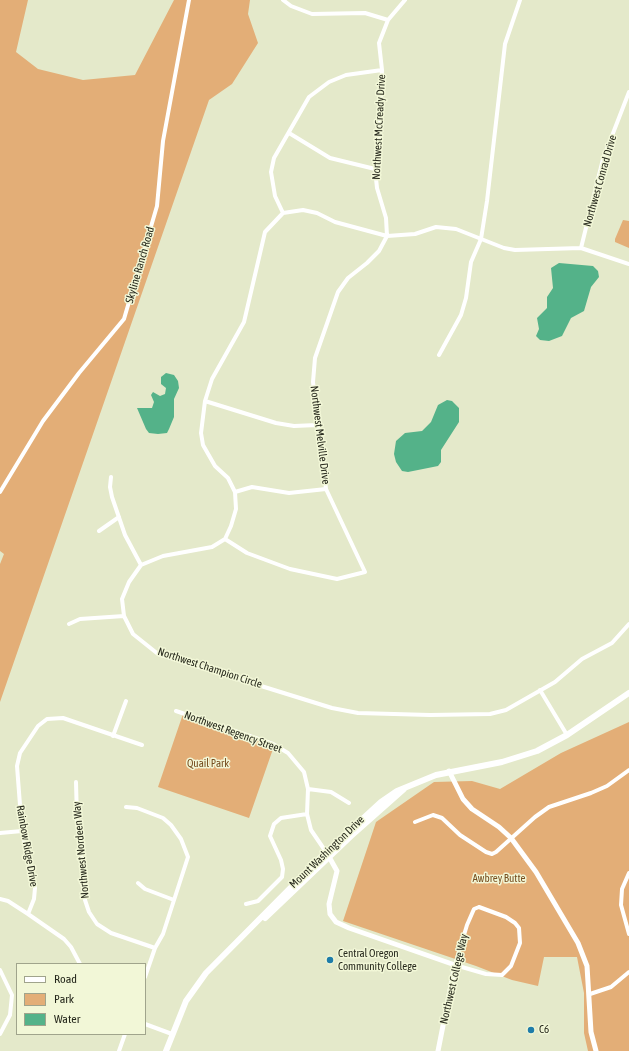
<!DOCTYPE html>
<html>
<head>
<meta charset="utf-8">
<style>
  body { margin:0 }
  #map { position:relative; width:629px; height:1051px; overflow:hidden; background:#e4e9ca; font-family:"Asap Condensed",sans-serif }
  canvas { display:block }
  .legend { position:absolute; left:16px; top:963px; width:130px; height:72px; box-sizing:border-box; background:#f2f7d7; border:1px solid #a0a48c; margin:0; padding:5px 7px; list-style:none; font-size:12px; color:#26281c }
  .legend li { display:flex; align-items:center; gap:8px; height:20px }
  .legend b { width:20px; border:1px solid #a0a48c }
</style>
</head>
<body>
<div id="map">
<canvas width="629" height="1051"></canvas>
<ul class="legend">
<li><b style="height:5px;background:#fff"></b>Road</li>
<li><b style="height:11px;background:#e3ae77"></b>Park</li>
<li><b style="height:11px;background:#54b289"></b>Water</li>
</ul>
</div>
<script>
const g = document.querySelector('canvas').getContext('2d');
g.lineJoin = 'round';
function fill(path, color) { g.fillStyle = color; g.fill(path, 'evenodd'); }
const shape = rows => new Path2D(rows.map(r => 'M' + r).join(''));
function strokePath(path, color, width, dash) { g.strokeStyle = color; g.lineWidth = width; g.lineCap = dash ? 'butt' : 'round'; g.setLineDash(dash || []); g.stroke(path); }
function write(font, color, halo, rows, align = 'center') {
  g.font = font + ' "Asap Condensed",sans-serif'; g.lineWidth = 3; g.setLineDash([]); g.textBaseline = 'middle'; g.strokeStyle = halo; g.fillStyle = color; for (const [text, x, y, turn = 0] of rows) {
    g.save(); g.translate(x, y); g.rotate((+turn || 0) * Math.PI / 180); g.textAlign = isNaN(turn) ? turn : align; if (halo) g.strokeText(text, 0, 0); g.fillText(text, 0, 0); g.restore();
  }
}
const green = shape([
  [0,0,28,0,16,52,38,69,83,80,135,75,174,0,250,0,248,14,258,43,232,84,209,100,0,702,0,564,4,554,0,551],
  [623,220,629,221,629,248,615,242,615,239],
  [183,714,274,746,249,818,158,787],
  [629,722,629,1051,588,1051,584,1033,584,993,577,957,544,957,538,986,512,980,476,966,343,921,376,822,434,782,472,781,500,789,561,753]
]);
const water = shape([
  [559,263,593,266,598,271,599,277,591,287,584,311,571,318,562,336,549,341,540,340,536,336,539,329,537,318,547,308,547,297,553,288,551,268],
  [166,373,174,375,178,381,179,388,174,399,174,417,169,429,167,433,158,434,149,433,146,429,137,408,152,408,154,402,151,395,153,392,160,396,165,394,166,388,161,384,161,377],
  [447,400,452,401,459,408,459,422,441,450,441,462,438,466,408,472,402,471,396,462,394,454,396,441,405,433,422,431,431,422,438,405]
]);
const minor = shape([
  [283,0,291,6,312,14,365,13,388,20],
  [289,133,330,158,375,169],
  [283,213,275,196,271,172,274,158,309,97,329,82,346,75,382,70],
  [581,248,603,159,629,92],
  [629,264,581,248,515,250,504,248,456,229,436,227,415,234,387,236,335,222,317,213,303,210,283,213,265,232,244,322,212,379,205,401,201,433,203,445,215,466,228,478,235,492,236,509,231,526,225,539,212,547,163,556,141,565,129,582,122,599,124,616,133,634,158,654,332,708,358,713,430,715,490,714,506,710,555,682,582,659,612,643,629,624],
  [439,355,461,315,466,298,471,262,481,239,487,201,505,44,520,0],
  [205,401,276,423,294,426,317,425],
  [111,477,110,487,112,497,125,535,141,565],
  [0,492,43,421,79,373,124,319,157,206,163,141,189,0],
  [235,492,252,487,289,493,326,489],
  [99,531,119,517],
  [225,539,247,553,290,569,337,579,365,572,326,489,313,382,315,358,338,292,348,278,367,263,379,251,387,236,386,218,377,188,375,169,379,153,382,70,379,43,388,20,405,0],
  [69,624,80,619,124,616],
  [540,690,567,735],
  [176,711,273,744,288,753,304,772,308,789,307,814,311,830,326,852],
  [113,736,126,701],
  [76,782,77,819,82,865,82,882,85,900,89,912,97,924,111,933,155,948],
  [308,789,331,792,349,803],
  [126,807,137,808,163,818,171,825,181,839,188,857,163,934,155,948,145,977],
  [415,822,433,815,442,818,460,835,486,852,492,854,496,852,535,817,549,807,591,793,607,786,629,770],
  [0,833,22,831],
  [629,873,622,889,621,905,629,934],
  [138,883,145,889,174,900],
  [0,899,8,901,28,914,64,939,71,947,80,964],
  [246,904,258,901,282,877,283,869,281,860,270,836,274,824,281,818,307,814],
  [479,907,506,917,515,923,519,928,520,943,511,966,502,975,486,974,455,965,467,925,474,909,479,907],
  [28,914,34,899,35,888,22,831,17,766,20,753,38,726,47,719,63,718,142,745],
  [0,970,12,995,10,1015,0,1034],
  [590,994,611,987,629,972],
  [145,1024,172,1034],
  [119,1051,125,1034]
]);
const tertiary = shape([
  [449,771,463,799,472,809,499,827,511,838,536,872,578,943,587,966,591,1032,596,1051],
  [328,855,337,871,329,904,330,914,336,922,349,928,455,965,438,1051]
]);
const secondary = shape([
  [265,918,351,836,404,789],
  [166,1051,186,1001,206,973,319,859,381,802,397,791,436,775,502,762,537,751,567,735,629,693]
]);
const markers = [
  [330,960,4,"#1e7ca9"],
  [531,1030,4,"#1e7ca9"]
];
const streetNames = [
  ["Northwest McCready Drive",379,127,-87],
  ["Northwest Conrad Drive",600,181,-74],
  ["Skyline Ranch Road",140,265,-74],
  ["Northwest Melville Drive",320,435,83],
  ["Northwest Champion Circle",210,668,18],
  ["Northwest Regency Street",233,732,20],
  ["Rainbow Ridge Drive",27,846,80],
  ["Northwest Nordeen Way",81,850,-95],
  ["Mount Washington Drive",327,852,-44],
  ["Northwest College Way",454,979,-77]
];
const parkNames = [
  ["Quail Park",208,764],
  ["Awbrey Butte",499,879]
];
const poiNames = [
  ["Central Oregon",338,954],
  ["Community College",338,967],
  ["C6",539,1030]
];
fill(green, '#e3ae77');
fill(water, '#54b289');
strokePath(minor, '#fff', 4);
strokePath(tertiary, '#fff', 5);
strokePath(secondary, '#fff', 6);
for (const [x, y, r, color] of markers) { const dot = new Path2D(); dot.arc(x, y, r, 0, 2 * Math.PI); g.fillStyle = color; g.fill(dot); strokePath(dot, '#f2f7d7', 1.5); }
write('11px', '#26281c', '#f2f7d7', streetNames);
write('11px', '#764d1e', '#f2f7d7', parkNames);
write('11px', '#26281c', '#f2f7d7', poiNames, 'left');
</script>
</body>
</html>
